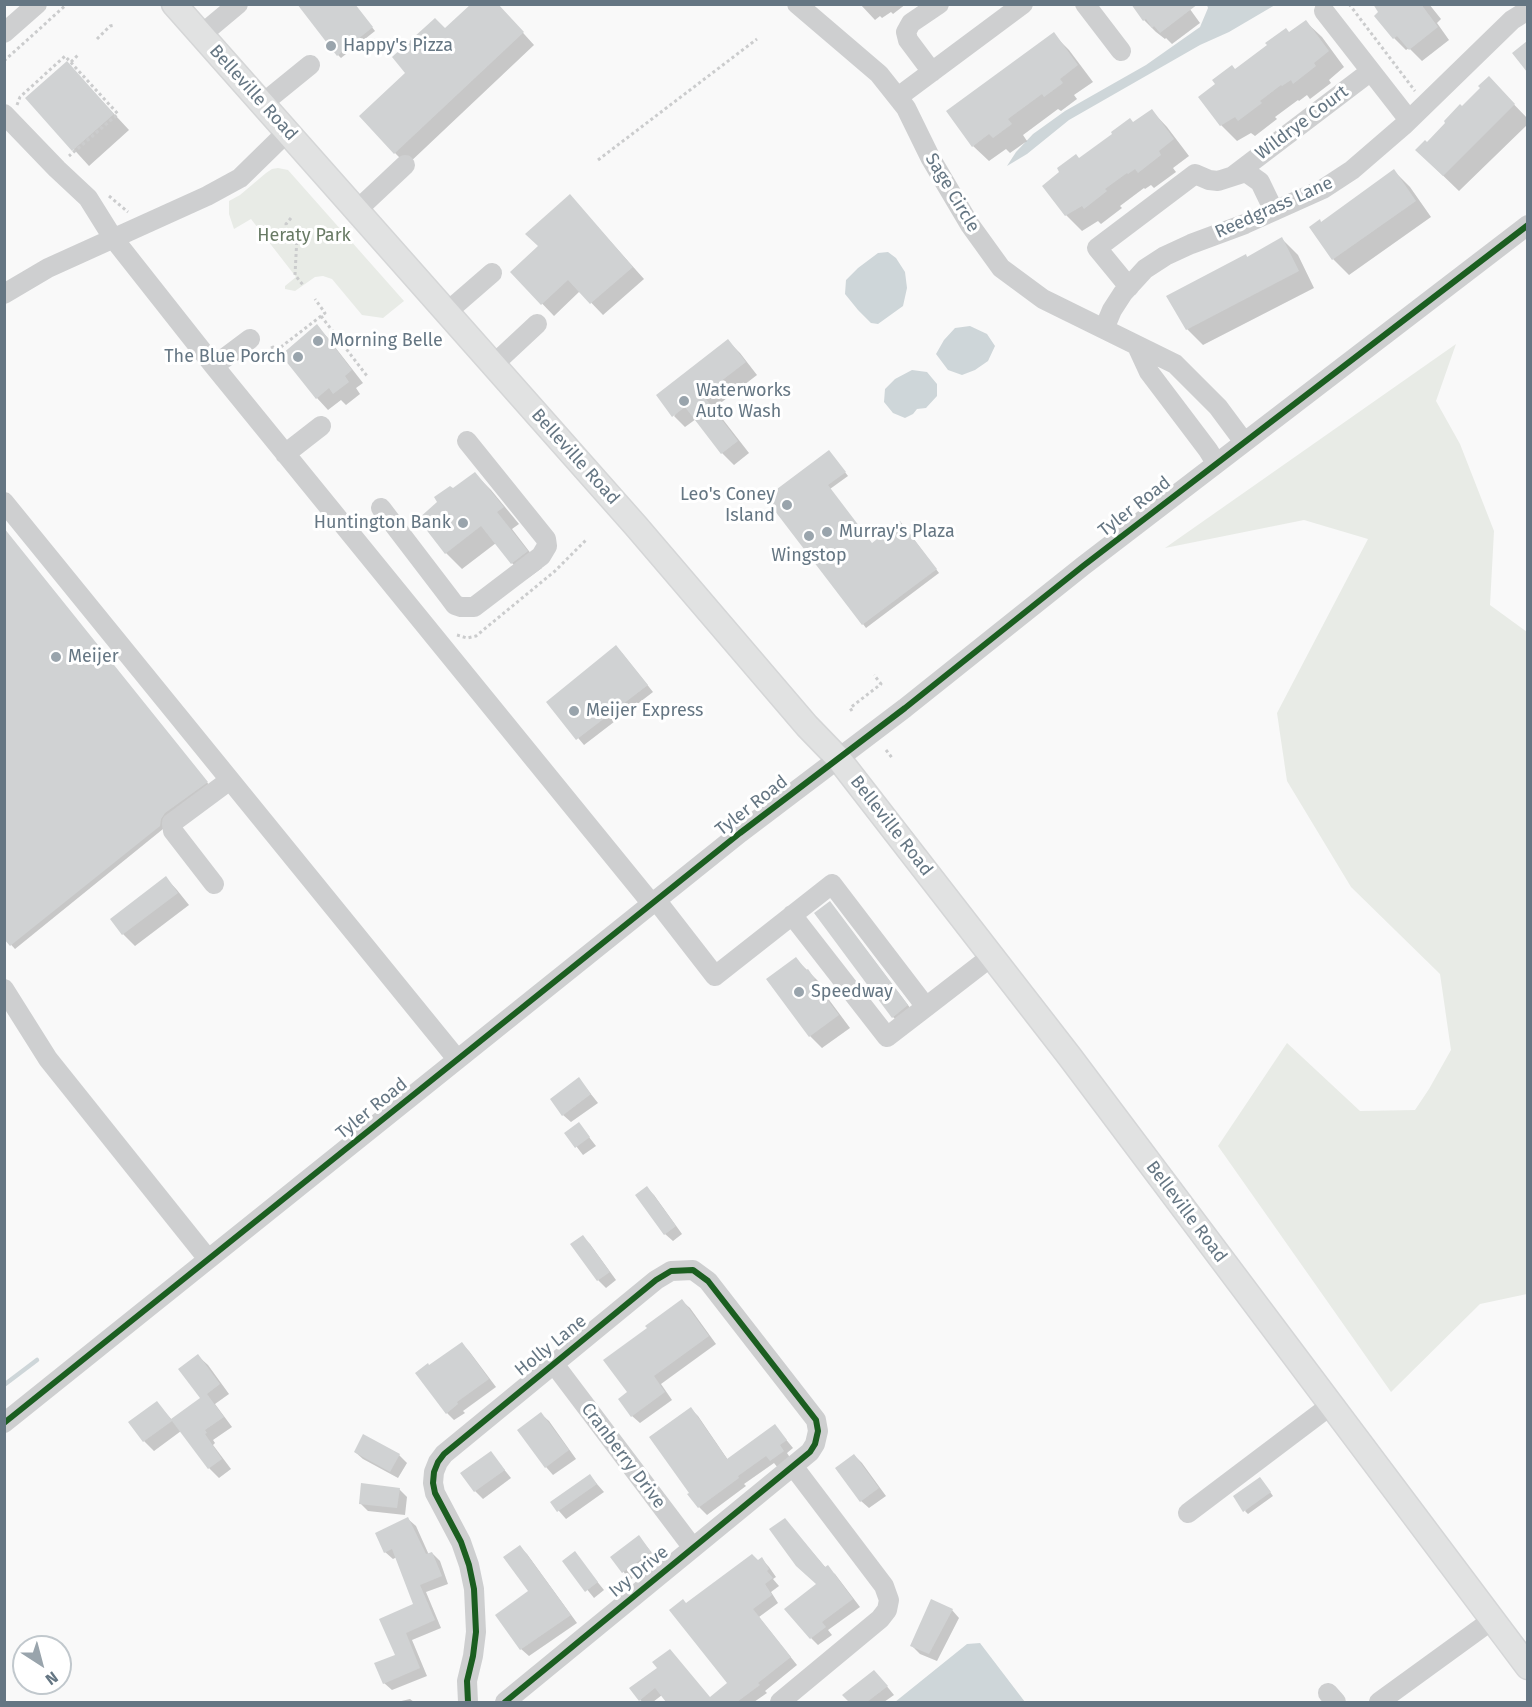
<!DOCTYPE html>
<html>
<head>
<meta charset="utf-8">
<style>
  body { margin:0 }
  #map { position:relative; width:1532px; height:1707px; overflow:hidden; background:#f9f9f9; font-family:"Fira Sans",sans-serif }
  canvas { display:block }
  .frame { position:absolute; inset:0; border:6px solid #657683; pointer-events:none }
  .north { position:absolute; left:12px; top:1635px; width:60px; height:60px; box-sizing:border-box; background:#fff; border:2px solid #c1c8cd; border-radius:50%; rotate:144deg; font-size:16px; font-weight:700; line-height:24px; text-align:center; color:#657683 }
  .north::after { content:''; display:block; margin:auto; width:21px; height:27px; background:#99a4ac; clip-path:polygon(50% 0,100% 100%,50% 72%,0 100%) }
</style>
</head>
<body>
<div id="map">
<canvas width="1532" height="1707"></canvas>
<div class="frame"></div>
<div class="north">N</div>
</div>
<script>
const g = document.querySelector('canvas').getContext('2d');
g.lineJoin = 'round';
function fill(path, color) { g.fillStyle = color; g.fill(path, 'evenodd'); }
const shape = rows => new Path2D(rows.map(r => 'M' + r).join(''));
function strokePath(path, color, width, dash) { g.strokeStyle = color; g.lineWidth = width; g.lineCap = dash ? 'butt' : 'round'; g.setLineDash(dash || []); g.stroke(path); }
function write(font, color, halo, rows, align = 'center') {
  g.font = font + ' "Fira Sans",sans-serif'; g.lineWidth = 6; g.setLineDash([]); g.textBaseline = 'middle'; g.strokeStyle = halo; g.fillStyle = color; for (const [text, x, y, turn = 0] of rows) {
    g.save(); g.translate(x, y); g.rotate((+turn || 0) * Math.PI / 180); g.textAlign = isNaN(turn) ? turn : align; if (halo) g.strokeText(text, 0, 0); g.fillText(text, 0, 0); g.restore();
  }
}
const green = shape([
  [278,168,288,170,404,301,383,318,362,315,332,279,323,276,315,277,295,291,285,289,285,286,296,277,251,219,234,229,229,214,229,201,240,195,266,173,272,169],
  [1456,344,1436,401,1460,444,1494,531,1490,605,1527,632,1527,1294,1480,1304,1391,1392,1218,1146,1287,1043,1360,1111,1415,1110,1429,1089,1451,1050,1440,974,1351,887,1287,781,1277,713,1368,539,1304,520,1165,548]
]);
const water = shape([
  [1207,5,1275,5,1229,32,1200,45,1069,120,1027,154,1007,166,1016,152,1033,134,1065,111,1146,65,1200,27,1208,8],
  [888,252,896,258,905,272,907,288,903,306,878,324,871,323,858,310,845,294,846,280,858,268,878,253],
  [970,326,987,334,995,346,988,361,975,370,962,375,948,370,936,354,944,340,955,328],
  [912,370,927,372,937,384,937,396,926,408,917,409,913,414,905,418,893,413,884,402,885,389,895,379],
  [980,1643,1025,1702,895,1702,967,1644]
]);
const shadow = shape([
  [354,4,375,31,341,58,338,55],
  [497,4,534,45,407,165,395,153,407,73,445,30],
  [860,4,906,4,893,14,891,12,882,18,880,16,875,20],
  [1133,4,1187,5,1200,23,1172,44,1166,38,1165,39,1156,32,1144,20],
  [1375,4,1429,4,1441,19,1437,23,1449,40,1422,61,1409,48,1406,50,1394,38,1377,16,1381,13],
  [1306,22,1322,37,1344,67,1329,80,1331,83,1310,99,1307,95,1299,101,1298,100,1275,117,1277,119,1255,136,1251,133,1237,141,1221,125,1200,98,1235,71],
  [1053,34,1069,50,1093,82,1074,95,1077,99,1061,111,1058,109,1023,135,1027,141,1010,153,1006,149,989,161,973,146],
  [67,63,129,130,89,166,27,98],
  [1504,94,1528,119,1528,124,1459,191,1433,166,1427,144,1462,108],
  [1152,111,1167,127,1189,156,1173,168,1176,172,1154,188,1151,185,1145,189,1144,188,1120,206,1122,208,1101,224,1098,221,1082,231,1066,215,1079,160],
  [1394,171,1410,187,1431,217,1349,275,1333,259],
  [570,196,644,279,603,315,580,291,554,316,512,272,539,247],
  [1282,239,1298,255,1314,288,1203,345,1187,329,1246,256,1248,258],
  [317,326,328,338,363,383,356,388,360,394,346,405,341,400,328,410,317,398],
  [728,341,740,353,757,375,714,408,749,453,734,465,722,453,696,419,685,427,674,416],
  [832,455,848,476,830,489,872,544,904,526,939,573,866,628,767,498],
  [475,474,491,490,519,524,512,529,542,568,527,579,512,563,496,543,462,569,446,553,420,519],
  [4,530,210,786,163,829,15,949,4,937],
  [622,653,653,692,584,745,548,702],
  [166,878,177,890,189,905,135,946,123,934,112,919],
  [833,906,911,1009,896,1020,893,1017],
  [796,959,819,982,826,992,824,993,850,1028,822,1048,810,1036,768,979],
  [579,1079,598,1103,571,1122,563,1115],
  [579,1124,596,1146,583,1155,566,1133],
  [647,1188,654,1195,682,1234,673,1241,665,1234],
  [583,1237,590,1244,616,1280,606,1288,598,1280],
  [682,1301,690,1308,716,1344,661,1384,672,1400,640,1423,632,1416,629,1392,649,1328],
  [462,1344,469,1351,496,1387,463,1411,465,1413,454,1420,447,1413,430,1367],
  [198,1356,208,1365,229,1394,215,1404,232,1427,213,1440,215,1443,213,1445,231,1469,219,1478,209,1468,181,1431,154,1451,144,1441,130,1422,157,1403,172,1420,202,1398],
  [691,1409,698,1416,728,1460,775,1426,793,1448,787,1453,791,1459,778,1468,774,1463,744,1484,746,1486,707,1515,699,1507,691,1493],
  [541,1414,549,1421,576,1459,553,1475,546,1467,519,1430],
  [355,1452,399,1455,407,1463,398,1478,363,1459],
  [491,1453,511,1478,483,1499,475,1491],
  [854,1455,862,1463,886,1496,869,1508,861,1501],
  [590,1476,604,1492,566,1519,552,1503],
  [1263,1482,1273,1496,1248,1514,1245,1511],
  [399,1489,407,1497,405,1515,368,1511,361,1504],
  [408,1519,416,1526,429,1555,432,1553,440,1561,448,1584,426,1592,441,1628,412,1640,427,1676,392,1690,384,1683,397,1655,415,1605,397,1557,393,1559,385,1552],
  [785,1520,826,1568,835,1574,860,1607,828,1630,832,1635,818,1645,811,1638,818,1584],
  [639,1537,658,1560,630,1580,612,1557],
  [520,1547,527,1554,577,1623,529,1656,521,1649,530,1591],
  [574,1553,604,1590,594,1598,564,1561],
  [762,1559,769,1567,776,1577,773,1579,779,1586,771,1592,778,1603,759,1617,797,1665,765,1691,767,1693,754,1702,668,1702,662,1695,653,1702,643,1702,640,1700,660,1668,711,1698,729,1683,686,1605],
  [952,1610,959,1618,937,1661,920,1654,912,1646],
  [881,1679,894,1695,884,1702,851,1702,844,1695],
  [410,1699,414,1702,397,1702]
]);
const stream = shape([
  [4,1385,37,1360]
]);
const building = shape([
  [297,4,355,4,373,27,337,56],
  [471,4,498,4,524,32,394,154,359,116,405,73,392,57,435,18,445,28],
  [1131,4,1198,4,1160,33,1154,26,1152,28,1146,19,1143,21],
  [1373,4,1421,4,1438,27,1409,50,1397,36,1393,39,1374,16,1378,12],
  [1306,20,1329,51,1314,63,1316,66,1293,84,1291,80,1282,86,1281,85,1260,101,1262,103,1238,121,1235,117,1220,126,1198,97,1215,84,1212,80,1232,65,1235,69,1267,45,1265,43,1286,28,1289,32],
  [1054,32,1078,65,1060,79,1063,83,1044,97,1042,94,1008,119,1012,124,993,138,989,134,972,147,946,111],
  [1527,41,1527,72,1512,53],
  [67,61,114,114,72,151,25,98],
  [1489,76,1515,104,1443,176,1415,150,1425,140,1427,142,1445,123,1444,121,1460,104,1462,106,1480,88,1478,86],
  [1152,109,1174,139,1159,151,1161,155,1138,173,1135,169,1128,174,1127,173,1105,189,1107,191,1084,209,1082,206,1065,216,1042,186,1059,172,1057,168,1076,154,1079,158,1112,134,1111,132,1130,118,1133,122],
  [1394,169,1416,201,1332,260,1309,227,1320,219,1321,222],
  [570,194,633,267,590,304,568,280,541,305,510,272,538,246,525,234],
  [1282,237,1299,271,1186,330,1166,296,1246,254,1247,257],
  [317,324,352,370,345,376,349,382,333,394,329,388,316,399,281,355],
  [728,339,746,362,703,395,738,441,721,454,685,407,672,417,656,395],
  [829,450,846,472,828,485,872,543,900,521,937,569,862,625,765,498],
  [475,472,504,507,497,512,528,551,511,564,481,526,445,554,418,519,437,502,434,497,450,486,453,488],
  [4,528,208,782,165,813,161,819,160,826,10,946,4,939],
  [616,645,648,685,576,740,546,702],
  [166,876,178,893,122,935,110,919],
  [830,901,908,1005,892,1018,814,913],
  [796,957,806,970,808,969,815,979,813,981,839,1015,809,1037,766,979],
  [579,1077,591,1094,562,1116,550,1099],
  [579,1122,590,1137,575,1148,564,1133],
  [647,1186,676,1226,664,1235,635,1195],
  [583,1235,610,1272,597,1281,570,1244],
  [682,1299,709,1336,654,1376,665,1392,631,1417,618,1399,627,1392,603,1360,647,1328,645,1326],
  [462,1342,489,1379,457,1402,458,1404,446,1414,415,1373,428,1363,429,1365],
  [198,1354,220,1384,207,1394,224,1417,205,1430,207,1433,205,1434,222,1459,208,1469,172,1421,143,1442,128,1422,157,1401,171,1419,200,1398,178,1369],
  [691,1407,727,1459,775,1424,787,1440,780,1445,784,1451,770,1461,766,1456,738,1476,739,1478,698,1508,687,1494,689,1493,649,1437],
  [541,1412,569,1450,545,1468,517,1430],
  [363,1434,400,1454,390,1472,354,1452],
  [491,1451,505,1470,474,1492,460,1473],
  [854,1454,879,1488,860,1502,835,1468],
  [590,1474,597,1484,557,1512,550,1502],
  [1260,1477,1271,1492,1243,1512,1233,1496],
  [361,1483,400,1488,397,1508,359,1504],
  [408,1517,426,1554,432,1552,442,1576,420,1585,435,1620,406,1633,420,1668,383,1684,374,1663,395,1655,379,1619,413,1604,392,1549,384,1553,375,1533],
  [785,1518,825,1567,828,1565,853,1599,822,1622,826,1627,810,1639,784,1609,816,1584,796,1566,769,1529],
  [639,1535,651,1552,622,1573,610,1557],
  [520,1545,571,1615,520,1650,495,1615,528,1591,503,1557],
  [575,1551,598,1582,585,1592,562,1561],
  [752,1554,758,1560,762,1557,769,1569,767,1571,773,1578,765,1584,772,1595,753,1609,791,1657,758,1683,760,1685,737,1702,666,1702,655,1688,639,1701,629,1688,657,1668,652,1662,670,1649,710,1697,727,1683,669,1610,683,1599,686,1603],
  [931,1599,953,1609,929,1654,910,1646],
  [874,1670,888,1686,867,1702,849,1702,842,1695]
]);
const path = shape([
  [1349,4,1415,91],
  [97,39,110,26,115,25],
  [4,61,67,4],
  [71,62,79,54],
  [4,79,5,80],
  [17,105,20,97,65,56,118,114,69,156],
  [598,160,757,39],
  [109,196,128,212],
  [291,218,286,224,287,232,297,236,303,236,306,234],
  [297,236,295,275,303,285],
  [321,316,367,376],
  [271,348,273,347,277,350,325,313,315,299],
  [457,635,467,638,476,636,555,571,586,540],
  [852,711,850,708,881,684,874,675],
  [886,750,893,759]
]);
const minor = shape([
  [797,4,879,74,906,108,931,159,970,225,1001,268,1043,299,1175,364,1218,407,1244,442],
  [1085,4,1121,51],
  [1324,11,1409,120],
  [4,33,37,4],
  [201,35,238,4],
  [932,72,908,40,906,32,911,23,939,4],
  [898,97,1023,4],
  [262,104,310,65],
  [4,114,57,169,88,198,113,238,214,366,652,904],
  [1233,176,1371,71],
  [356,211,405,165],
  [1129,287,1097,248,1195,174,1209,180,1218,181,1246,172,1260,182,1274,211],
  [4,294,48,268,207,196,240,178,287,132],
  [447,312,492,273],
  [1104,329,1112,310,1123,293,1145,269,1165,256,1191,244,1245,224,1323,189,1352,170,1403,126,1512,20,1528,10],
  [1137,346,1149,372,1208,450,1216,463],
  [493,365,537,324],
  [214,366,250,339],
  [285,454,321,426],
  [4,502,457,1059],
  [381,508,449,597,455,605,461,607,474,607,541,556,547,546,546,539,467,441],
  [214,884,173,831,172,823,230,780],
  [656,900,715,976,832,884,926,1007,992,956],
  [792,915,887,1037,926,1007],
  [4,989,48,1059,208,1259],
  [554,1364,693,1548],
  [4,1423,740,833,905,708,1083,566,1528,225],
  [1188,1513,1331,1405],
  [1328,1693,1336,1702],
  [468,1702,467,1681,473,1656,476,1632,474,1589,469,1565,461,1542,435,1493,433,1483,434,1472,438,1462,444,1454,656,1280,671,1271,693,1270,708,1281,816,1420,818,1431,815,1444,810,1452,505,1702],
  [780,1702,880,1619,887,1610,889,1600,884,1586,793,1466],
  [1379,1702,1492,1620]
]);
const major = shape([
  [174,4,636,526,807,726,838,758,1070,1057,1528,1667]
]);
const cycleway = shape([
  [4,1423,740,833,905,708,1083,566,1528,225],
  [468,1702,467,1681,473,1656,476,1632,474,1589,469,1565,461,1542,435,1493,433,1483,434,1472,438,1462,444,1454,656,1280,671,1271,693,1270,708,1281,816,1420,818,1431,815,1444,810,1452,505,1702]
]);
const markers = [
  [331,46,6,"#99a4ac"],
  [318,341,6,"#99a4ac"],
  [298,357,6,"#99a4ac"],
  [684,401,6,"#99a4ac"],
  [787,505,6,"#99a4ac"],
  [463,523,6,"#99a4ac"],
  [827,532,6,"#99a4ac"],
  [809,536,6,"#99a4ac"],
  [56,657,6,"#99a4ac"],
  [574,711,6,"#99a4ac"],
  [799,992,6,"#99a4ac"]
];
const poiNames = [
  ["Happy's Pizza",343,46],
  ["Morning Belle",330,341],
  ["The Blue Porch",286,357,"right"],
  ["Waterworks",696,391],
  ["Auto Wash",696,412],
  ["Leo's Coney",775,495,"right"],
  ["Island",775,516,"right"],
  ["Huntington Bank",451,523,"right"],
  ["Murray's Plaza",839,532],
  ["Wingstop",809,556,"center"],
  ["Meijer",68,657],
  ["Meijer Express",586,711],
  ["Speedway",811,992]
];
const streetNames = [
  ["Belleville Road",253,93,48],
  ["Wildrye Court",1302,123,-37],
  ["Sage Circle",952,193,59],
  ["Reedgrass Lane",1274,208,-24],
  ["Belleville Road",575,457,48],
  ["Tyler Road",1135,507,-38],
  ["Tyler Road",752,806,-38],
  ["Belleville Road",891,826,52],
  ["Tyler Road",372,1109,-39],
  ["Belleville Road",1186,1212,53],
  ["Holly Lane",551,1346,-39],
  ["Cranberry Drive",623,1456,53],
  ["Ivy Drive",639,1572,-39]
];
const parkNames = [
  ["Heraty Park",304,236]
];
fill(green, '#e8ebe6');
fill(water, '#ced6d9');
fill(shadow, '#0003');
strokePath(stream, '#ced6d9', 4.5);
fill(building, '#d0d2d3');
strokePath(major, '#d5d6d7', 27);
strokePath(path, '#cbcccd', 3, [3, 3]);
strokePath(minor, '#cecfd0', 20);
strokePath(major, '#e1e2e2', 24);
strokePath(cycleway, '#1b5e20', 6);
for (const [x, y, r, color] of markers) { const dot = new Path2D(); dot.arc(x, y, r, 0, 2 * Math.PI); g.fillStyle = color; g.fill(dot); strokePath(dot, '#fff', 2); }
write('18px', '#657683', '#fff', poiNames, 'left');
write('18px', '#657683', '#fff', streetNames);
write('18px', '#687a64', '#fff', parkNames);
</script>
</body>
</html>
